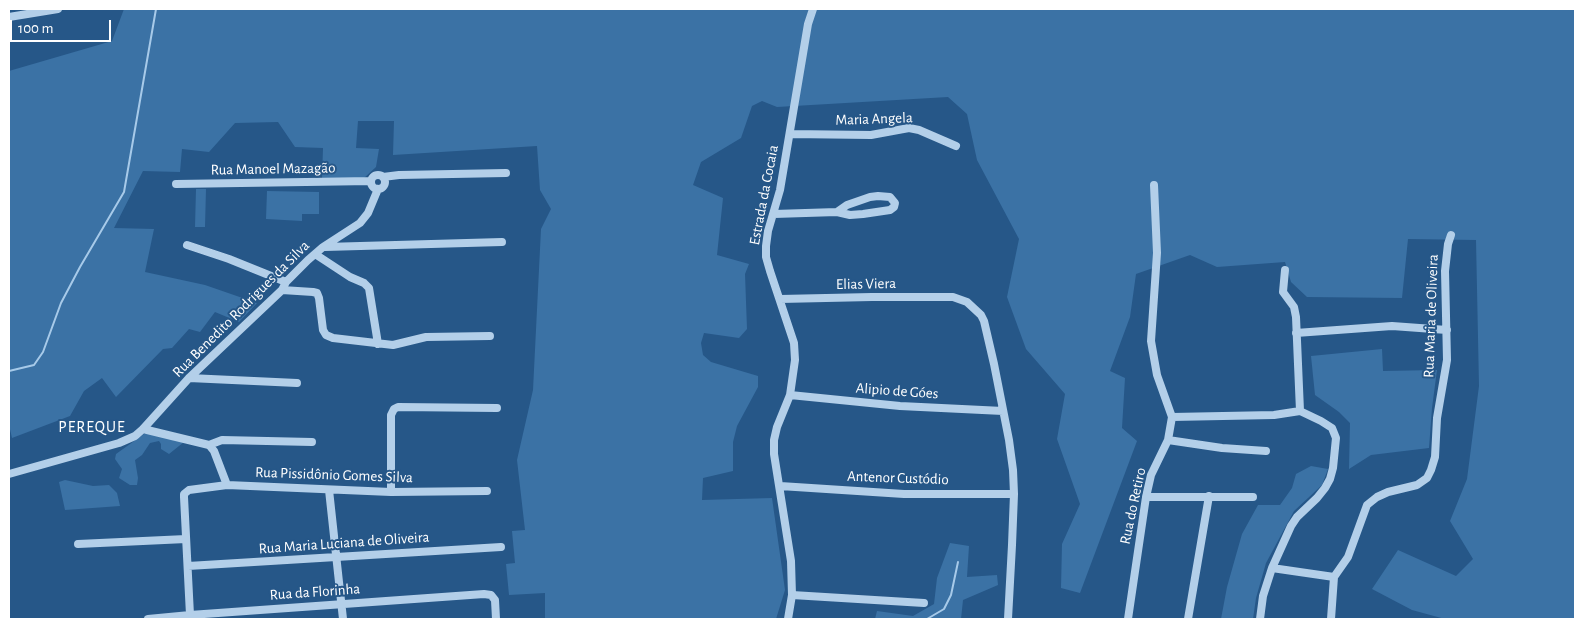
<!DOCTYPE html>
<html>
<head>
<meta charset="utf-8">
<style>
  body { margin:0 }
  #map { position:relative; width:1584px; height:628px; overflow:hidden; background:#265788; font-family:"Alegreya Sans",sans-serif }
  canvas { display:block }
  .frame { position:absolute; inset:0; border:10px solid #fff; pointer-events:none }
  .scale { position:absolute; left:10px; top:20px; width:101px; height:22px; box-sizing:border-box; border:2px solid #fff; border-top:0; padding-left:6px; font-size:15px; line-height:18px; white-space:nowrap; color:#fff; -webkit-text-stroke:4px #265788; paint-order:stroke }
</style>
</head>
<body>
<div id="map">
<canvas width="1584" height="628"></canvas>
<div class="frame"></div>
<div class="scale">100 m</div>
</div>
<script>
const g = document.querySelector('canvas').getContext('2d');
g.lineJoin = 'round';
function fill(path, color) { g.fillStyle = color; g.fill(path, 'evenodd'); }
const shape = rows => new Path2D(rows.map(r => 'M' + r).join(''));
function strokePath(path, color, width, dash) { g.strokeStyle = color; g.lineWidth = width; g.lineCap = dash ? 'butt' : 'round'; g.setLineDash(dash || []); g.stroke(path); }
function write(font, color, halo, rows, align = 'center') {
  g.font = font + ' "Alegreya Sans",sans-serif'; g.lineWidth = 4; g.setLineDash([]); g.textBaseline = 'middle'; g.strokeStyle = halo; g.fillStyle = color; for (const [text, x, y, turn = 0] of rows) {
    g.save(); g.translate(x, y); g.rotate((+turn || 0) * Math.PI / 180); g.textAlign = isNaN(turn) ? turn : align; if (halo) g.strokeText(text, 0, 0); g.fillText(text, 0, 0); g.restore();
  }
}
const green = shape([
  [124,9,1575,9,1575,619,1445,619,1412,610,1372,589,1398,550,1456,576,1473,559,1450,521,1467,479,1479,386,1476,240,1408,239,1402,298,1307,297,1291,282,1285,262,1217,267,1190,255,1136,274,1130,317,1110,371,1125,378,1122,428,1137,441,1080,593,1061,588,1062,544,1080,504,1057,439,1065,394,1026,349,1007,297,1019,239,977,160,967,114,948,97,777,107,762,101,752,106,741,138,701,162,693,185,723,198,717,255,749,264,745,274,747,329,739,338,704,333,701,343,703,355,711,362,758,376,758,387,737,426,733,442,733,471,703,478,702,500,772,498,785,590,776,619,545,619,545,593,509,595,506,564,515,563,512,531,525,530,517,460,533,390,541,229,551,209,540,190,537,146,393,155,394,121,358,121,356,148,379,149,376,167,363,179,322,178,323,148,295,147,278,122,235,123,209,152,182,149,180,172,143,171,114,228,154,229,145,272,205,285,257,303,239,322,215,312,200,332,189,329,172,348,163,349,116,397,102,378,84,391,70,416,12,438,9,425,9,71,112,41],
  [196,189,206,189,205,227,195,227],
  [267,191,319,192,319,214,302,214,302,221,266,219],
  [1382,349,1383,371,1437,370,1432,408,1429,448,1371,455,1349,469,1350,423,1339,412,1315,395,1311,356],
  [152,433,184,442,169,454,161,449,161,444,159,441,150,443,142,455,135,460,138,478,137,485,130,485,119,478,122,469,115,459,116,454,144,434],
  [1311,466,1328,469,1322,485,1294,511,1266,563,1256,598,1253,619,1221,619,1227,587,1242,534,1258,505,1280,505,1292,488,1296,474],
  [65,480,93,486,109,485,117,493,120,506,65,510,59,482],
  [950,543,969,546,967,577,997,575,998,585,963,600,961,619,875,619,877,611,913,616,934,604,937,578]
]);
const stream = shape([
  [9,371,34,365,43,352,61,303,80,267,124,192,156,9],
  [927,619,944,609,951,595,958,562]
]);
const minor = shape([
  [9,17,58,9],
  [790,134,871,135,909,128,919,130,956,146],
  '371 182a7 7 0 1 1 14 0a7 7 0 1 1-14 0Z',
  [383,177,399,175,506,173],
  [176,184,371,181],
  [774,214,837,212,850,215,863,214,890,210,894,207,895,203,890,197,878,196,870,197,847,205,837,212],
  [187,245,229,259,286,282],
  [325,247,502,242],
  [315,254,350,277,364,283,369,288,378,344],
  [1285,270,1283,292,1294,307,1296,317,1300,411],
  [282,290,313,292,317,293,319,298,323,330,326,335,333,338,393,345,426,337,490,336],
  [780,299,872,297,953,297,967,302,981,315,984,321,994,364,1009,440,1013,470,1014,494,1012,545,1008,619],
  [1296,333,1392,326,1447,330],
  [189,378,297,383],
  [790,395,900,406,1003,411],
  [1172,417,1274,415,1300,411,1321,421,1332,428,1336,438,1333,468,1330,479,1325,488,1317,498,1297,517,1291,526,1272,568],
  [143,429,209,445,214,451,227,485],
  [1168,440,1222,448,1266,451],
  [209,445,222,440,312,442],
  [9,474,119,443,135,436,143,429,189,378,282,290,286,282,308,260,323,247,360,223,368,213,378,189],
  [780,486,904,494,1014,494],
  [329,490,343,619],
  [391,492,391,415,394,409,398,407,497,408],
  [1146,497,1253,497],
  [78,544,186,539],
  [188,566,501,547],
  [792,595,924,603],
  [190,615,184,497,184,494,189,490,227,485,391,492,487,491],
  [148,619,190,615,484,594,491,595,495,600,496,619],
  [788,619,792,595,791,561,774,454,774,440,777,427,790,395,795,360,794,343,770,271,766,257,766,246,768,231,780,190,808,24,813,9],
  [1128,619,1146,497,1151,475,1168,440,1172,417,1157,375,1151,341,1157,253,1154,185],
  [1188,619,1209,496],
  [1260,619,1263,596,1272,568,1334,577],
  [1331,619,1334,577,1348,557,1367,505,1377,497,1388,492,1417,485,1427,478,1431,470,1435,457,1437,418,1447,360,1445,271,1448,244,1451,235]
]);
const streetNames = [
  ["Maria Angela",874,119,-2],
  ["Rua Manoel Mazagão",273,169,-1],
  ["Estrada da Cocaia",764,195,-79],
  ["Elias Viera",866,284,-1],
  ["Rua Benedito Rodrigues da Silva",241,309,-45],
  ["Rua Maria de Oliveira",1431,316,-88],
  ["Alipio de Góes",897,391,4],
  ["Rua Pissidônio Gomes Silva",334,475,2],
  ["Antenor Custódio",898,478,2],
  ["Rua do Retiro",1133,506,-78],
  ["Rua Maria Luciana de Oliveira",344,543,-4],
  ["Rua da Florinha",315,592,-4]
];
const neighbourhoodNames = [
  ["PEREQUE",92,427]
];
fill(green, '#3b72a5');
strokePath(stream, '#a7cae9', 2);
strokePath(minor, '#b3cfe9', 8);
write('15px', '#fff', '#265788', streetNames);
g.letterSpacing = '1px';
write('16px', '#fff', '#265788', neighbourhoodNames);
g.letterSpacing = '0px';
</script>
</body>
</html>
